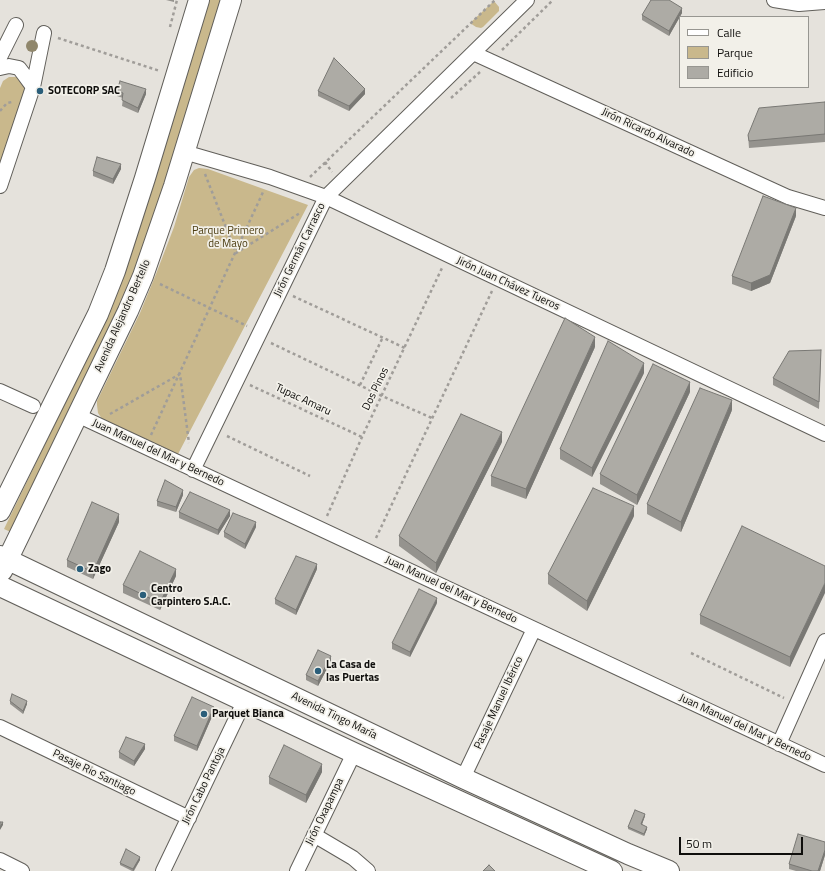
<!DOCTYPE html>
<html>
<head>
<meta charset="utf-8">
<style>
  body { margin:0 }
  #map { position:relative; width:825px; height:871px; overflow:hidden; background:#e5e2dc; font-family:"Titillium Web",sans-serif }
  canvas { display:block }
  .legend { position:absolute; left:679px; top:16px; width:130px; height:72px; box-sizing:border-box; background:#f2f0e9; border:1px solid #979691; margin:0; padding:5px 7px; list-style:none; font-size:12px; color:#0f0e0c }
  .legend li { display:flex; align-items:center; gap:8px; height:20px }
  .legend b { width:20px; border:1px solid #979691 }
  .scale { position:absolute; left:679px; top:837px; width:124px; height:18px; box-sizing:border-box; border:2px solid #0f0e0c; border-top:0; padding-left:5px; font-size:12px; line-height:14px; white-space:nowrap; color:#0f0e0c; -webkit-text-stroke:3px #f2f0e9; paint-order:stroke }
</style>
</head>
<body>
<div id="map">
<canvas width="825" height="871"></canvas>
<ul class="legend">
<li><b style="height:5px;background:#fff"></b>Calle</li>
<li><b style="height:11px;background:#c9b88c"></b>Parque</li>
<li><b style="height:11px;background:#adaba5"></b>Edificio</li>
</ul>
<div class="scale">50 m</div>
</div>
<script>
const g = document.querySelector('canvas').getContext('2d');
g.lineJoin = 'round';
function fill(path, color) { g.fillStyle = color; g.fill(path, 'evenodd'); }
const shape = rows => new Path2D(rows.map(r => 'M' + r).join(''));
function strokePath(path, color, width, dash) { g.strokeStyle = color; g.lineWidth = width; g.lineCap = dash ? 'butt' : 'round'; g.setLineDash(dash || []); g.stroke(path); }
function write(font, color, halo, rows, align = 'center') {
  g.font = font + ' "Titillium Web",sans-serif'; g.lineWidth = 3.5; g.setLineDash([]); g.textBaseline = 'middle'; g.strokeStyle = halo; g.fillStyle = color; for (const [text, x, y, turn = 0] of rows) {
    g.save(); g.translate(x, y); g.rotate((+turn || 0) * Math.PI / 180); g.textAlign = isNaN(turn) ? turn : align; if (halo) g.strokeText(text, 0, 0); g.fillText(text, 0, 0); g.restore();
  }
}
const green = shape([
  [207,0,226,0,149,249,15,534,4,529,113,304],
  [494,1,499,7,499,11,483,27,481,28,476,27,470,23],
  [9,77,17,77,25,86,25,91,0,170,0,88,3,81],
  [199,168,208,169,308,205,177,456,102,419,98,413,97,405,97,401,140,313,156,274,174,227,189,177,194,170]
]);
const path = shape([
  [170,27,177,0],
  [58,38,160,71],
  [502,50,553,0],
  [451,98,480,72],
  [0,111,7,103,12,102],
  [325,162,332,172],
  [205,174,236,253,300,213],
  [310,177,495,0],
  [160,284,247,326],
  [293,296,405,348],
  [271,343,382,396,432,418],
  [250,385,362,437],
  [360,385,382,339],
  [110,414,180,374,189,443],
  [151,435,264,190],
  [227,436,310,476],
  [327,516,362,437,442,268],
  [376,538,492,291],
  [691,653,784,698]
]);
const street = shape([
  [774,0,799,4,825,2],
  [473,53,788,197,825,208],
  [0,57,16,25],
  [0,68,9,66,19,68,25,76,33,87],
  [184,152,270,177,326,197,825,434],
  [0,186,33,87,44,33],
  [0,391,33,406],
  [77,415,825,765],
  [193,470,326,197,527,0],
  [0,727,189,818],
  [779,744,825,641],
  [463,778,534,629],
  [314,835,353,858,368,871],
  [0,860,22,871],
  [163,871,244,702],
  [297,871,354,753]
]);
const secondary = shape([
  [0,511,98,314,115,271,145,178,199,0],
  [0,556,463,778,628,854,669,871],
  [2,571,128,311,143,276,174,186,231,0],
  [0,586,354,753,612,871]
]);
const trees = [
  [32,46]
];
const wall = shape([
  [166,0,174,0,174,2],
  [682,13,669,36,642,20,642,15],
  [117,91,146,94,138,113,122,106,123,98,117,96],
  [318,91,365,94,349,111,318,96],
  [825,102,825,142,749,148,748,135],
  [121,169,113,184,93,176,93,171],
  [796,216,770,283,751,291,732,284,732,276],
  [595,347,526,499,491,486,491,476],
  [821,358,819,409,773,385,773,378],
  [644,373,592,477,560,459,560,449],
  [690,392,637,505,600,484,600,474],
  [732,410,681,532,647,514,647,504],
  [502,442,436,573,399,546,399,536],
  [183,495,176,512,157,506,157,501],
  [179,512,230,516,218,535,179,518],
  [634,516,587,611,548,584,548,574],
  [119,522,93,579,67,567,67,560],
  [256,527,245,549,224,537,224,532],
  [825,566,790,667,700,624,700,615],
  [317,569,296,615,275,604,275,599],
  [176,576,160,610,123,593,123,585],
  [437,603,410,657,392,649,392,643],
  [331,661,318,686,306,680,306,675],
  [10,701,27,704,23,714,10,704],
  [214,712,197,751,174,741,174,736],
  [145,749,134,766,119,758,119,752],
  [322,772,306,803,269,784,269,777],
  [645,816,642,824,647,829,644,836,628,829,628,827],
  [825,842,825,855,820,871,796,871,789,869,789,864],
  [140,860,134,871,132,871,120,865,120,863]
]);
const shadedWall = shape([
  [682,8,682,13,669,36,669,31],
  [146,89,146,94,138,113,138,108],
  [365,89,365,94,349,111,349,106],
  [121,164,121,169,113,184,113,179],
  [796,208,796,216,770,283,751,291,751,283],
  [595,337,595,347,526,499,526,489],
  [644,363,644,373,592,477,592,468],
  [690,382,690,392,637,505,637,495],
  [732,400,732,410,681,532,681,522],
  [502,432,502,442,436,573,436,563],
  [183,490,183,495,176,512,176,507],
  [634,506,634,516,587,611,587,601],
  [230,510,230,516,218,535,218,530],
  [119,514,119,522,93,579,93,572],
  [256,522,256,527,245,549,245,544],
  [317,564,317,569,296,615,296,610],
  [176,569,176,576,160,610,160,603],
  [825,583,825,593,790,667,790,657],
  [437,598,437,603,410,657,410,652],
  [331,656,331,661,318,686,318,681],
  [27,701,27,704,23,714,23,711],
  [214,707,214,712,197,751,197,746],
  [145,744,145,749,134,766,134,761],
  [322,764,322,772,306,803,306,795],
  [645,814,645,816,641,827,641,824],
  [3,822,3,825,0,830,0,827],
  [647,827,647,829,644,836,644,834],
  [825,850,825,855,820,871,818,871],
  [140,857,140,860,133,871,133,869]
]);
const building = shape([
  [651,0,669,0,682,8,669,31,642,15,651,0],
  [334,58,365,89,349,106,318,91,334,58],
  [120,81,146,89,138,108,122,100,123,93,117,91,120,81],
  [825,102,825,134,749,141,748,135,759,108,825,102],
  [97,157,121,164,113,179,93,171,97,157],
  [763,196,796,208,770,275,751,283,732,276,763,196],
  [565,318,595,337,526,489,491,476,565,318],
  [608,341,644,363,592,468,560,449,608,341],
  [821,350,819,402,773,378,789,351,821,350],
  [653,364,690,382,637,495,600,474,653,364],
  [700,388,732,400,681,522,647,504,700,388],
  [461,414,502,432,436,563,399,536,461,414],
  [165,480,183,490,176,507,157,501,165,480],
  [593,488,634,506,587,601,548,574,593,488],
  [190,492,230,510,218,530,179,512,190,492],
  [92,502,119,514,93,572,67,560,92,502],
  [233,513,256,522,245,544,224,532,233,513],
  [742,526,825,566,825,583,790,657,700,615,742,526],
  [140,551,176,569,160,603,123,585,140,551],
  [296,556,317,564,296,610,275,599,296,556],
  [419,589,437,598,410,652,392,643,419,589],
  [318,650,331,656,318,681,306,675,318,650],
  [12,694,27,701,23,711,10,701,12,694],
  [192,697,214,707,197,746,174,736,192,697],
  [126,737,145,744,134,761,119,752,126,737],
  [284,745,322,764,306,795,269,777,284,745],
  [635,810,645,814,641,824,647,827,644,834,628,827,635,810],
  [0,822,3,822,0,827,0,822],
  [798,834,825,842,825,850,818,871,812,871,789,864,798,834],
  [126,849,140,857,133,869,120,863,126,849],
  [489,865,495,871,483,871,489,865]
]);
const markers = [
  [40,91,4,"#2a5e7a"],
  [80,569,4,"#2a5e7a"],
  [143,595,4,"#2a5e7a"],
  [318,671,4,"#2a5e7a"],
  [204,714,4,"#2a5e7a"]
];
const poiNames = [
  ["SOTECORP SAC",48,91],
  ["Zago",88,569],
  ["Centro",151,589],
  ["Carpintero S.A.C.",151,602],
  ["La Casa de",326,665],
  ["las Puertas",326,678],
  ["Parquet Bianca",212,714]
];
const streetNames = [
  ["Jirón Ricardo Alvarado",648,133,25],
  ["Jirón Germán Carrasco",300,250,-64],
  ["Jirón Juan Chávez Tueros",508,284,25],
  ["Avenida Alejandro Bertello",123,316,-66],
  ["Dos Pinos",376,389,-64],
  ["Tupac Amaru",303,400,25],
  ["Juan Manuel del Mar y Bernedo",158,453,25],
  ["Juan Manuel del Mar y Bernedo",451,590,25],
  ["Pasaje Manuel Ibérico",499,703,-65],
  ["Avenida Tingo María",334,716,26],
  ["Juan Manuel del Mar y Bernedo",745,728,25],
  ["Pasaje Rio Santiago",94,773,26],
  ["Jirón Cabo Pantoja",204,786,-64],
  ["Jirón Oxapampa",325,812,-64]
];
const parkNames = [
  ["Parque Primero",228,231],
  ["de Mayo",228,244]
];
fill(green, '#c9b88c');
strokePath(street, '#615f5a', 16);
strokePath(secondary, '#615f5a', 22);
strokePath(path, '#a09d99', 2.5, [3, 3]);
strokePath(street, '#fff', 14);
strokePath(secondary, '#fff', 20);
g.fillStyle = '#90876c';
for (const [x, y] of trees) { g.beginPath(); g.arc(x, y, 6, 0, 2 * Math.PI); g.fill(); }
fill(wall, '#95938e');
fill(shadedWall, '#797874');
fill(building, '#adaba5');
strokePath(building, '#797874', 1);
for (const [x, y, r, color] of markers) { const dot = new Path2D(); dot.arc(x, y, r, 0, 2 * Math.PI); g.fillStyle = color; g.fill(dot); strokePath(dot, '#f2f0e9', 1.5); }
write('bold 11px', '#0f0e0c', '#f2f0e9', poiNames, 'left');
write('11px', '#0f0e0c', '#f2f0e9', streetNames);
write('11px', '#4b3c11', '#f2f0e9', parkNames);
</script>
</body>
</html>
